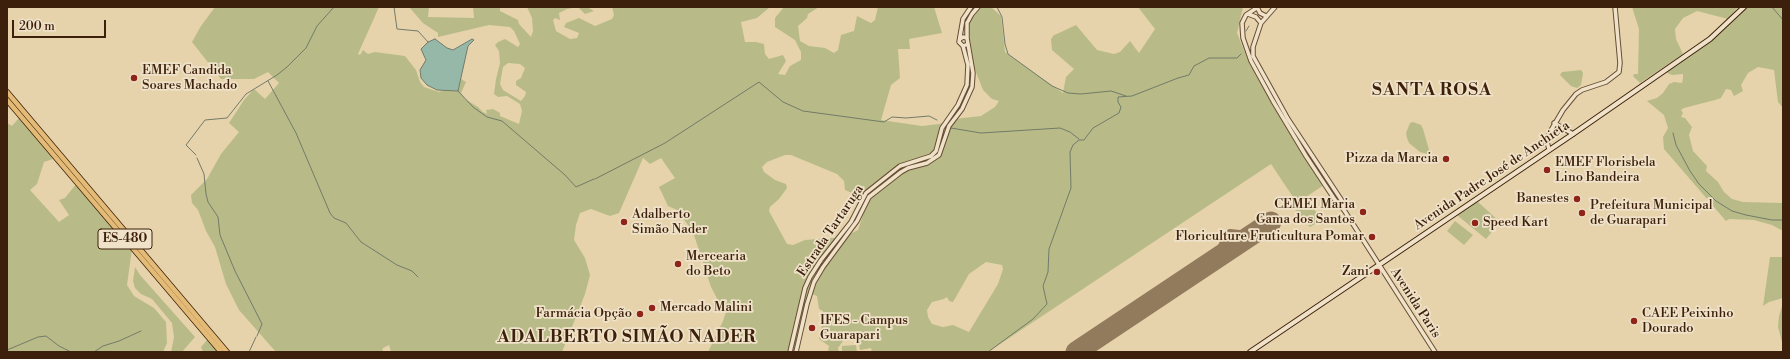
<!DOCTYPE html>
<html>
<head>
<meta charset="utf-8">
<style>
  body { margin:0 }
  #map { position:relative; width:1790px; height:359px; overflow:hidden; background:#e6d3ac; font-family:"Libre Bodoni",serif }
  canvas { display:block }
  .frame { position:absolute; inset:0; border:8px solid #3d200b; pointer-events:none }
  .scale { position:absolute; left:12px; top:20px; width:94px; height:18px; box-sizing:border-box; border:2px solid #3d200b; border-top:0; padding-left:5px; font-size:12px; line-height:14px; white-space:nowrap; color:#3d200b; -webkit-text-stroke:3px #efe2c9; paint-order:stroke }
</style>
</head>
<body>
<div id="map">
<canvas width="1790" height="359"></canvas>
<div class="frame"></div>
<div class="scale">200 m</div>
</div>
<script>
const g = document.querySelector('canvas').getContext('2d');
g.lineJoin = 'round';
function fill(path, color) { g.fillStyle = color; g.fill(path, 'evenodd'); }
const shape = rows => new Path2D(rows.map(r => 'M' + r).join(''));
function strokePath(path, color, width, dash) { g.strokeStyle = color; g.lineWidth = width; g.lineCap = dash ? 'butt' : 'round'; g.setLineDash(dash || []); g.stroke(path); }
function write(font, color, halo, rows, align = 'center') {
  g.font = font + ' "Libre Bodoni",serif'; g.lineWidth = 3.5; g.setLineDash([]); g.textBaseline = 'middle'; g.strokeStyle = halo; g.fillStyle = color; for (const [text, x, y, turn = 0] of rows) {
    g.save(); g.translate(x, y); g.rotate((+turn || 0) * Math.PI / 180); g.textAlign = isNaN(turn) ? turn : align; if (halo) g.strokeText(text, 0, 0); g.fillText(text, 0, 0); g.restore();
  }
}
const green = shape([
  [215,7,379,7,358,54,360,55,363,50,368,54,375,52,405,56,416,70,420,82,424,87,439,92,445,90,458,91,461,79,466,82,461,93,465,99,478,107,483,112,487,114,486,110,493,109,500,113,500,116,519,124,522,111,520,104,507,96,498,97,494,94,496,79,500,63,499,51,495,45,498,42,505,39,518,47,520,44,514,31,510,27,489,25,438,37,438,33,423,23,409,7,429,7,428,17,474,18,473,7,500,7,500,11,518,20,519,24,531,37,533,31,532,18,527,7,587,7,589,8,594,11,585,14,578,7,567,9,559,13,560,20,555,18,553,20,556,31,570,39,577,38,579,33,564,27,566,23,579,18,595,26,612,19,614,15,612,7,770,7,757,18,741,22,745,42,756,42,764,44,765,54,769,59,783,55,786,61,778,74,785,75,790,66,801,60,801,52,795,40,775,27,775,18,784,7,819,7,808,14,807,18,798,26,800,41,809,46,825,48,834,53,838,50,841,35,854,31,857,16,871,23,875,20,878,7,934,7,942,33,909,39,910,49,898,49,900,78,891,85,881,120,922,126,939,124,954,119,981,116,995,107,999,101,992,99,983,90,974,67,968,27,972,15,977,10,974,7,991,7,1001,16,1005,52,1063,93,1066,77,1074,69,1052,50,1051,39,1054,35,1059,33,1076,25,1097,50,1114,54,1120,52,1130,41,1139,53,1155,29,1138,7,1243,7,1237,33,1249,63,1297,145,1324,185,1297,203,1271,164,988,352,872,352,871,348,860,350,858,339,843,341,838,348,839,352,828,351,829,346,819,339,819,336,824,318,823,311,819,309,817,296,812,294,796,352,708,352,723,321,726,312,725,307,721,306,711,287,693,232,677,210,668,206,659,187,675,178,661,158,650,164,643,158,619,213,610,216,591,209,580,213,576,225,574,240,585,258,590,275,585,294,562,352,391,352,389,345,383,348,382,352,276,352,239,310,226,284,215,247,206,231,198,210,192,203,191,195,207,179,221,154,239,132,229,123,244,100,254,89,265,99,279,83,268,72,254,79,221,79,192,42,201,26],
  [508,63,520,64,525,68,521,78,516,81,516,85,526,92,525,96,521,101,503,90,500,84,503,67],
  [785,155,791,155,837,174,844,181,845,190,868,200,858,230,850,234,843,242,836,238,830,238,805,240,793,245,787,244,769,211,770,207,779,199,787,188,786,184,775,180,764,172,762,167,767,162],
  [986,262,1002,265,1003,269,998,284,969,332,953,325,943,327,932,324,928,317,927,310,932,302,944,299,947,297,949,301,953,302,969,274],
  [1632,7,1738,7,1728,19,1697,11,1683,18,1675,29,1676,39,1683,54,1640,83,1633,76,1634,74,1638,74,1639,29],
  [1746,7,1783,7,1783,108,1778,102,1774,70,1758,67,1748,73,1741,85,1743,91,1734,96,1731,90,1726,89,1721,98,1715,100,1684,108,1681,110,1683,113,1681,117,1685,118,1692,127,1689,135,1693,151,1707,166,1706,171,1718,182,1724,192,1732,199,1743,202,1783,203,1783,231,1772,225,1754,220,1729,219,1726,221,1664,149,1663,137,1668,128,1664,115,1647,101,1657,98,1663,93,1669,84,1674,82,1682,83,1683,78,1683,74,1672,75,1665,72,1714,38],
  [1581,70,1583,73,1581,85,1577,88,1571,86,1560,75,1562,72],
  [19,118,53,159,44,162,37,184,30,190,59,222,69,215,59,200,65,198,76,184,132,249,127,285,134,296,154,308,166,322,167,343,163,352,7,352,7,123,12,126],
  [1413,122,1421,125,1423,129,1430,153,1427,154,1420,152,1409,143,1407,138,1406,133,1410,123],
  [1308,201,1322,220,1310,227,1295,211],
  [1477,201,1500,222,1486,239,1457,215],
  [1455,221,1473,235,1464,245,1447,231],
  [1770,257,1783,257,1783,298,1769,302,1763,306],
  [135,267,140,275,195,337,182,352,171,352,174,337,172,323,152,299,141,294,135,288,133,281],
  [1783,303,1783,346,1778,327,1779,316],
  [208,339,218,352,203,352,201,347],
  [856,345,857,352,842,352,842,346]
]);
const water = shape([
  [435,39,447,48,453,50,472,39,474,40,468,46,458,91,437,90,427,85,421,78,420,70,426,60,421,49,428,42,435,39]
]);
const stream = shape([
  [394,7,397,29,418,31,428,42],
  [997,7,1002,17,1005,44,1008,54,1052,86,1068,93,1081,94,1111,91,1126,96],
  [1772,7,1783,20],
  [1246,31,1249,26],
  [268,81,296,133,330,213,334,218,346,223,361,242,397,265,412,271,418,277],
  [458,91,473,107,487,117,502,121,565,175,576,187,594,179],
  [951,128,981,133,1060,128,1070,132,1079,139],
  [1673,133,1676,145,1690,171,1699,184,1716,201,1732,211,1746,215,1772,220,1783,220],
  [196,155,186,145,205,120,227,118,246,94,277,75,287,67,306,48,317,26,334,7],
  [197,158,204,174,206,194,208,202,218,217,220,235,235,271,262,324,257,336],
  [595,179,665,143,759,82,783,102,803,111,884,122,892,117,906,118,929,116,937,120],
  [7,350,38,337,46,336,59,346,71,352],
  [94,352,103,346,119,341,141,331],
  [249,352,256,337],
  [988,352,1033,319,1047,304,1043,286,1048,272,1049,249,1071,188,1070,152,1073,145,1079,140,1084,140,1093,128,1119,113,1121,107,1118,102,1118,97,1132,96,1178,78,1189,75,1194,66,1209,58,1237,58,1241,54]
]);
const taxiway = shape([
  [1210,263,1219,254,1225,239,1230,233,1239,234,1245,239]
]);
const runway = shape([
  [1076,352,1271,222]
]);
const tertiary = shape([
  [1257,7,1260,13,1266,16],
  [1258,7,1246,15,1242,23,1243,38,1251,61,1273,101,1306,156,1335,200,1344,210,1435,352],
  [1275,7,1261,23,1253,47,1253,56,1288,119,1344,204,1344,210],
  [1248,14,1256,17,1261,23],
  [967,38,967,23,972,14,978,7],
  [960,39,963,37,967,38,968,44,963,46,959,42,963,19,971,7],
  [1554,123,1573,134],
  [1549,149,1547,142,1550,132,1563,110,1576,94,1582,90,1606,82,1619,72,1620,63,1615,7],
  [790,352,805,288,810,277,821,260,851,222,866,193,900,166,931,156,936,151,942,128,958,105,967,85,968,65,963,46],
  [796,352,807,304,814,282,823,267,857,221,869,197,901,172,908,168,927,163,939,155,949,126,962,109,972,87,973,73,968,44]
]);
const secondary = shape([
  [1250,352,1573,134,1710,39,1744,7]
]);
const primary = shape([
  [7,92,227,352],
  [7,100,221,352]
]);
const markers = [
  [134,78,4,"#8f2418"],
  [1446,159,4,"#8f2418"],
  [1547,170,4,"#8f2418"],
  [1577,199,4,"#8f2418"],
  [1363,212,4,"#8f2418"],
  [1582,213,4,"#8f2418"],
  [624,222,4,"#8f2418"],
  [1475,223,4,"#8f2418"],
  [1372,237,4,"#8f2418"],
  [678,264,4,"#8f2418"],
  [1377,272,4,"#8f2418"],
  [652,308,4,"#8f2418"],
  [640,314,4,"#8f2418"],
  [1634,321,4,"#8f2418"],
  [812,328,4,"#8f2418"]
];
const shields = [
  [125,239,54]
];
const shieldNames = [
  ["ES-480",125,239]
];
const poiNames = [
  ["EMEF Candida",142,71],
  ["Soares Machado",142,86],
  ["Pizza da Marcia",1438,159,"right"],
  ["EMEF Florisbela",1555,163],
  ["Lino Bandeira",1555,178],
  ["Banestes",1569,199,"right"],
  ["CEMEI Maria",1355,205,"right"],
  ["Gama dos Santos",1355,220,"right"],
  ["Prefeitura Municipal",1590,206],
  ["de Guarapari",1590,221],
  ["Adalberto",632,215],
  ["Simão Nader",632,230],
  ["Speed Kart",1483,223],
  ["Floriculture Fruticultura Pomar",1364,237,"right"],
  ["Mercearia",686,257],
  ["do Beto",686,272],
  ["Zani",1369,272,"right"],
  ["Mercado Malini",660,308],
  ["Farmácia Opção",632,314,"right"],
  ["CAEE Peixinho",1642,314],
  ["Dourado",1642,329],
  ["IFES - Campus",820,321],
  ["Guarapari",820,336]
];
const streetNames = [
  ["Avenida Padre José de Anchieta",1492,176,-34],
  ["Estrada Tartaruga",831,231,-56],
  ["Avenida Paris",1415,303,57]
];
const districtNames = [
  ["SANTA ROSA",1432,91],
  ["ADALBERTO SIMÃO NADER",627,338]
];
fill(green, '#b8bb87');
fill(water, '#96b8a8');
strokePath(water, '#727b69', 1);
strokePath(stream, '#727b69', 1);
strokePath(taxiway, '#927a5c', 8);
strokePath(runway, '#927a5c', 21);
strokePath(tertiary, '#674d33', 5.5);
strokePath(secondary, '#3d200b', 6);
strokePath(primary, '#3d200b', 6);
strokePath(tertiary, '#efe2c9', 3.5);
strokePath(secondary, '#efe2c9', 4);
strokePath(primary, '#e3ba76', 4.5);
for (const [x, y, r, color] of markers) { const dot = new Path2D(); dot.arc(x, y, r, 0, 2 * Math.PI); g.fillStyle = color; g.fill(dot); strokePath(dot, '#efe2c9', 1.5); }
for (const [x, y, w] of shields) { const box = new Path2D(); box.roundRect(x - w / 2, y - 10, w, 20, 3); g.fillStyle = '#efe2c9'; g.fill(box); strokePath(box, '#3d200b', 1); }
write('bold 12px', '#3d200b', null, shieldNames);
write('13px', '#3d200b', '#efe2c9', poiNames, 'left');
write('13px', '#3d200b', '#efe2c9', streetNames);
g.letterSpacing = '1px';
write('bold 17px', '#3d200b', '#efe2c9', districtNames);
g.letterSpacing = '0px';
</script>
</body>
</html>
